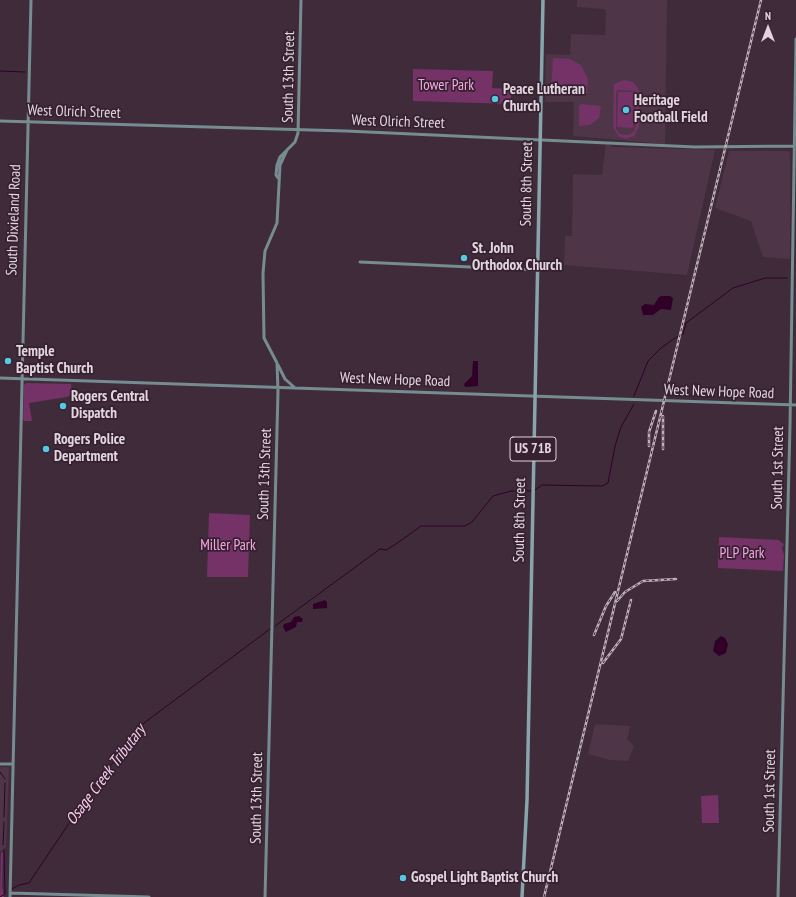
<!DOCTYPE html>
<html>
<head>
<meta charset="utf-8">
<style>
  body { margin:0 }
  #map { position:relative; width:796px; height:897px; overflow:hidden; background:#402b3b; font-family:"PT Sans Narrow",sans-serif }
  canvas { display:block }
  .north { position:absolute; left:748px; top:8px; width:40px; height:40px; -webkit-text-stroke:3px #352130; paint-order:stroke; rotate:0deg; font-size:11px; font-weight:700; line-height:16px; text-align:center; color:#e2d5de }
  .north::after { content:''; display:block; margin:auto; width:14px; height:18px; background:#e2d5de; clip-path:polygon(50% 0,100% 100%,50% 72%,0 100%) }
</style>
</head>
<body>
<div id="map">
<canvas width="796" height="897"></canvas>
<div class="north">N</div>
</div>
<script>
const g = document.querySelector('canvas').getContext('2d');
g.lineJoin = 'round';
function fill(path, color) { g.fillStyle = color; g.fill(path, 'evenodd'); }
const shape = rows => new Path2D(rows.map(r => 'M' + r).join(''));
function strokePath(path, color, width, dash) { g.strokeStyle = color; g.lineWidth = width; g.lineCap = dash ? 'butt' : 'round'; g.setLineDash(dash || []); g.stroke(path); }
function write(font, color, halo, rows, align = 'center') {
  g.font = font + ' "PT Sans Narrow",sans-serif'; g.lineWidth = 3.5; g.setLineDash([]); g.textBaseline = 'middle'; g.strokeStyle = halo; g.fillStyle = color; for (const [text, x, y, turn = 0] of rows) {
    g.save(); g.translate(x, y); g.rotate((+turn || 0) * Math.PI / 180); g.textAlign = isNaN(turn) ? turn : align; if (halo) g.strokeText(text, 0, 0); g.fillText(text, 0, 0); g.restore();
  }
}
const built = shape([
  [577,0,667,0,665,144,573,136,574,102,545,102,546,54,570,55,571,34,605,35,606,11,604,9,577,7],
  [606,143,613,147,715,150,687,275,564,265,565,236,572,236,573,174,602,175],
  [729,151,788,151,790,153,790,259,763,257,751,221,715,208],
  [595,724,630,726,627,739,634,746,628,761,610,760,588,754],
  [0,767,9,767,6,847,0,852]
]);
const green = shape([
  [553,58,569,59,581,65,588,79,587,93,552,95,551,92],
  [413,69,493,71,492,88,511,89,511,104,413,101],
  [624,80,633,82,638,88,639,92,639,127,634,136,626,139,618,136,613,126,614,84],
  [618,89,618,90,635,91,635,89,636,92,636,125,634,131,629,135,620,134,616,129,616,93],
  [618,92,635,92,633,128,617,127],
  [581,104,601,106,599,118,590,125,579,126,579,106],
  [26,383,71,384,72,394,67,397,29,403,32,421,24,421,23,419,24,385],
  [209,513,250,515,248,577,207,577],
  [719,537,778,540,784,544,782,548,784,555,783,571,718,568],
  [718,795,719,823,702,823,701,796],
  [1,852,3,853,2,887,4,897,0,897]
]);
const water = shape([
  [662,296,670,296,673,298,671,310,661,309,653,315,643,315,641,307,645,304,654,305,659,297],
  [473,361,478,361,478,386,465,387,464,384,472,376],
  [325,600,327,602,327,608,313,609,313,604],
  [299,616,303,619,302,622,297,622,296,627,286,632,283,627,284,624,291,622,294,617],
  [721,636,725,638,728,644,726,653,719,656,713,651,715,641]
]);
const stream = shape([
  [0,71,25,72],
  [681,335,683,334,686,323,733,288,765,278,787,278],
  [634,396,648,361,661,348,678,336],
  [535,490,542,485,602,486,608,483,615,446,621,427,634,404],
  [275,626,380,549,386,550,396,544,421,526,465,526,472,522,493,496,511,491,531,491],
  [0,772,5,779],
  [4,817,5,783],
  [3,845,4,822],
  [12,889,19,885,29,883,90,792,144,723,270,629],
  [0,897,5,894,4,850]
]);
const secondary = shape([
  [0,121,346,131,695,147,794,146],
  [278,178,276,175,277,165,280,157,295,142,298,133,301,0],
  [360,262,537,270],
  [278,365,285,379,294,387],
  [0,378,796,405],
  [0,764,13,764],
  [10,893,149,897],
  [10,897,31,0],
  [265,897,278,391,277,363,264,338,263,273,265,251,277,223,280,165,287,150],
  [778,897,790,426,796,39]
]);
const primary = shape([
  [522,897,527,800,543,0]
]);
const rail = shape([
  [649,446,649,432,656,411],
  [663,449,663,416],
  [617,601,625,592,643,581,676,579],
  [594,635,606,606,615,592],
  [603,663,621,639,631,600],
  [544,897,761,0]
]);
const markers = [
  [495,99,4,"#56c9e1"],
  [626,110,4,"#56c9e1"],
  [464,258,4,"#56c9e1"],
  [8,361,4,"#56c9e1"],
  [63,406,4,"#56c9e1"],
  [46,449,4,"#56c9e1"],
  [403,878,4,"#56c9e1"]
];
const shields = [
  [533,449,46]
];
const shieldNames = [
  ["US 71B",533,449]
];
const streetNames = [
  ["South 13th Street",289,77,-89],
  ["West Olrich Street",74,112,2],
  ["West Olrich Street",398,122,2],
  ["South 8th Street",527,184,-89],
  ["South Dixieland Road",14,220,-88],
  ["West New Hope Road",395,380,2],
  ["West New Hope Road",719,392,2],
  ["South 1st Street",778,468,-89],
  ["South 13th Street",265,474,-88],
  ["South 8th Street",520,520,-89],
  ["South 1st Street",770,791,-89],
  ["South 13th Street",257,798,-89]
];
const parkNames = [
  ["Tower Park",446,86],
  ["Miller Park",228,546],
  ["PLP Park",742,554]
];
const poiNames = [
  ["Peace Lutheran",503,90],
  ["Church",503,107],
  ["Heritage",634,101],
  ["Football Field",634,118],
  ["St. John",472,249],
  ["Orthodox Church",472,266],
  ["Temple",16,352],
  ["Baptist Church",16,369],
  ["Rogers Central",71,397],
  ["Dispatch",71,414],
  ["Rogers Police",54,440],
  ["Department",54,457],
  ["Gospel Light Baptist Church",411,878]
];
const waterNames = [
  ["Osage Creek Tributary",106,775,-53]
];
fill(built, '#4e3548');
fill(green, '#743267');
fill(water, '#300029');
strokePath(stream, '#300029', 1);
strokePath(secondary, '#758c91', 3);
strokePath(primary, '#87a5ab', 3.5);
strokePath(rail, '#bfb1bb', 2.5);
strokePath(rail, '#352130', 1, [3]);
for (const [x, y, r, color] of markers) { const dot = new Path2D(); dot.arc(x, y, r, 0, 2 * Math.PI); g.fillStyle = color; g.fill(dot); strokePath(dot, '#352130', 1.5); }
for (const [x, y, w] of shields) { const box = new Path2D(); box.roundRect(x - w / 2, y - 12, w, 24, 3); g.fillStyle = '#352130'; g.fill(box); strokePath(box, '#e2d5de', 1); }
write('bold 14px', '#e2d5de', null, shieldNames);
write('15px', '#e2d5de', '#352130', streetNames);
write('15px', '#f8a7e5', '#352130', parkNames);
write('bold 15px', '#e2d5de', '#352130', poiNames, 'left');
write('italic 16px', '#f8ceed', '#352130', waterNames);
</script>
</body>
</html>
